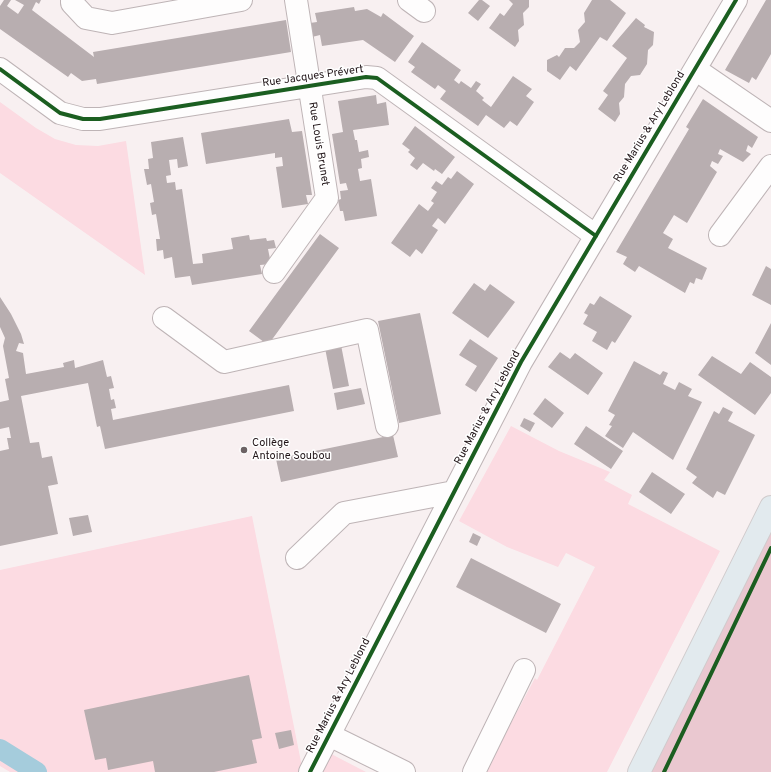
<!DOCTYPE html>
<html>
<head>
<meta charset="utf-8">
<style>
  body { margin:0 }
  canvas { display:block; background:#f8f0f1 }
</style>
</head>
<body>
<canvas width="771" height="772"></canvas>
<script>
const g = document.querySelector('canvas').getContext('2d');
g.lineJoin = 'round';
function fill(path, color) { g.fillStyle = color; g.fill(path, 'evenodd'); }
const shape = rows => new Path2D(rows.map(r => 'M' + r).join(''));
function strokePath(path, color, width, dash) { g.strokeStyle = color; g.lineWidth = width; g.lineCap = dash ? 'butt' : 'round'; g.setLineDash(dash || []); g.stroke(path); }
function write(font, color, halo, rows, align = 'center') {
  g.font = font + ' Overpass,sans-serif'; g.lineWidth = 3; g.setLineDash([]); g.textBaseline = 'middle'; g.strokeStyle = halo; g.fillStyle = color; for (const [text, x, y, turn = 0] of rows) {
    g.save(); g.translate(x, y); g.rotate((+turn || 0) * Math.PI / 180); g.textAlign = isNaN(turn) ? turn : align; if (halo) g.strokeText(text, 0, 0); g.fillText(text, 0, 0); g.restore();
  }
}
const green = shape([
  [0,102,36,128,55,139,76,145,98,146,126,141,145,275,0,173],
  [511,426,559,451,610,472,604,480,632,495,628,504,720,551,607,772,485,772,535,678,537,680,595,567,566,553,558,567,507,547,459,521],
  [252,516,303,772,10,772,0,766,0,570],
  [322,749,337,757,366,772,310,772]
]);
const forest = shape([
  [771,507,771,772,639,772]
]);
const canal = shape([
  [0,749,37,772]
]);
const building = shape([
  [4,0,11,0,7,6,18,14,24,5,15,0,41,0,39,4,36,2,32,10,94,57,93,52,286,20,291,52,97,84,96,79,82,81,71,73,68,77,0,29,0,6],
  [479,0,482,0,490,6,478,21,468,13],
  [509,0,529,0,529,7,523,13,524,25,518,30,519,41,515,47,489,28,500,13,504,16,513,4],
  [592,0,610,0,626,13,607,41,600,37,576,71,570,66,560,80,547,71,547,60,557,55,559,57,565,48,574,48,580,42,578,30,585,22,584,13],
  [766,0,771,0,771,54,756,80,752,77,749,83,725,70],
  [354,7,355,11,367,9,381,17,383,13,414,36,395,62,363,40,322,46,320,35,312,37,310,23,317,22,315,13],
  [636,18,645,25,644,27,654,32,653,45,648,50,647,64,640,75,631,76,625,84,624,97,619,103,620,114,615,122,598,109,608,95,603,91,627,58,612,46],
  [422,42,461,70,454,80,459,84,461,81,471,88,476,81,481,84,476,91,484,98,482,100,491,107,513,76,532,89,526,96,534,102,517,126,510,121,504,128,486,115,478,126,440,99,446,91,438,85,435,89,411,72,415,67,408,62],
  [376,95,377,104,386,102,389,125,353,130,355,140,357,140,359,152,368,150,369,157,361,159,362,168,358,169,360,181,371,179,377,216,345,221,343,211,340,211,338,200,341,199,340,191,348,190,346,183,340,184,332,134,343,132,338,101],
  [703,99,758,137,752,148,748,145,746,151,751,154,743,162,720,149,718,154,723,156,718,164,712,161,710,166,717,172,687,223,674,215,663,233,673,239,668,248,707,268,702,280,696,278,694,284,690,282,685,293,639,266,635,272,623,264,627,257,616,252,689,129,686,127],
  [289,119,292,132,302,131,312,195,306,195,308,204,282,208,276,167,283,166,282,157,275,158,275,153,206,164,201,133],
  [415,126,455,157,442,174,435,169,434,171,423,163,417,170,410,165,415,158,408,152,410,150,402,144],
  [183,137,188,166,178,168,177,159,169,160,171,175,166,176,167,183,175,182,176,190,182,189,193,264,203,263,202,254,233,249,231,238,249,235,250,240,266,238,267,241,274,240,276,248,268,249,271,264,260,265,262,274,192,285,190,276,175,278,172,257,164,259,163,250,157,251,156,239,160,239,156,214,152,215,150,203,154,202,151,184,147,185,144,169,149,169,148,159,153,158,151,142],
  [457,171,474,184,445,224,438,218,432,226,438,230,422,254,416,249,410,257,391,243,419,204,428,211,434,203,431,201,437,192,431,188,436,181,442,185,448,177,451,179],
  [320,234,339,248,268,345,249,331],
  [766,266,771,269,771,305,752,295],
  [474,283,485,291,490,284,515,302,488,338,452,313],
  [600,296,632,316,615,343,612,341,607,350,592,341,597,332,583,324,588,315,584,313,590,303,594,305],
  [0,297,11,314,21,334,24,344,19,343,16,351,23,353,26,374,64,367,63,363,74,360,75,368,103,360,107,377,111,376,114,388,109,389,111,400,114,399,116,408,111,409,113,420,289,385,294,411,105,449,100,426,97,427,88,383,21,396,30,443,39,442,42,458,52,456,58,484,48,486,58,534,0,546,0,451,9,449,7,438,11,438,9,427,0,429,0,402,9,400,5,379,9,378,3,346,5,338,0,327],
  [420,313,441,414,399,423,378,321],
  [771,323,771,365,755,353],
  [470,339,498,358,476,392,465,385,477,366,459,355],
  [341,345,349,386,333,389,325,348],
  [560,352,570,359,575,353,603,373,588,395,548,367],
  [712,356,741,374,750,362,771,377,771,393,755,415,698,375],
  [634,361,660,375,663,371,668,373,663,384,675,390,679,382,692,389,688,396,702,402,673,460,633,432,623,448,605,436,612,426,609,425,615,415,608,411],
  [361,388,365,404,337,410,334,393],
  [545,398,564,413,552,428,533,414],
  [723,407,733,412,728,421,755,435,725,495,717,491,713,498,692,483,697,477,686,469,714,411,719,414],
  [524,418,535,423,530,432,520,426],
  [586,426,623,451,611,469,574,444],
  [393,435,398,457,281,482,276,459],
  [652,472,685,494,671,514,639,492],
  [88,515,92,532,73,536,69,518],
  [473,533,481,537,477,546,469,542],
  [471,558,561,604,546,633,456,587],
  [249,675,262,738,252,740,257,763,214,772,155,772,153,761,108,770,106,758,95,760,84,710],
  [291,730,294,745,279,749,275,733]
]);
const minor = shape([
  [72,0,72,3,86,18,112,23,241,0],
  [409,0,424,11],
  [0,69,60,113,83,119,100,119,366,77,377,78,596,236],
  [695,69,771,121],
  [720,235,771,166],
  [274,272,327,198,296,0],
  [164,318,224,362,367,330,387,426],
  [297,558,344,513,454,492],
  [329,735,404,772],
  [310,772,521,362,736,0],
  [474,772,524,670]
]);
const major = shape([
  [639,772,771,507]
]);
const cycleway = shape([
  [0,69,60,113,83,119,100,119,366,77,377,78,596,236],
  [310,772,521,362,736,0],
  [664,772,771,548]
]);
const markers = [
  [244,450,4,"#6c6264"]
];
const streetNames = [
  ["Rue Jacques Prévert",313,77,-8],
  ["Rue Marius & Ary Leblond",650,127,-59],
  ["Rue Louis Brunet",318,144,81],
  ["Rue Marius & Ary Leblond",488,408,-62],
  ["Rue Marius & Ary Leblond",339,696,-63]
];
const poiNames = [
  ["Collège",252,444],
  ["Antoine Soubou",252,457]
];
fill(green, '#fcdbe2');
fill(forest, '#eac8d0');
strokePath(canal, '#a5ccdc', 20);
fill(building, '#b8aeb0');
strokePath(minor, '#beb4b6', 24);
strokePath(major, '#d0cbcc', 24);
strokePath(minor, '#fefdfd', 22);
strokePath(major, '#e2eaee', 22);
strokePath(cycleway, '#1b5e20', 4);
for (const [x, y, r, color] of markers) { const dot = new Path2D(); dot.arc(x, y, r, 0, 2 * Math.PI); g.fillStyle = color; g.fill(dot); strokePath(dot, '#fff', 1.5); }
write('11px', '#211518', '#fff', streetNames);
write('11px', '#211518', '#fff', poiNames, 'left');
</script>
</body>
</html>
